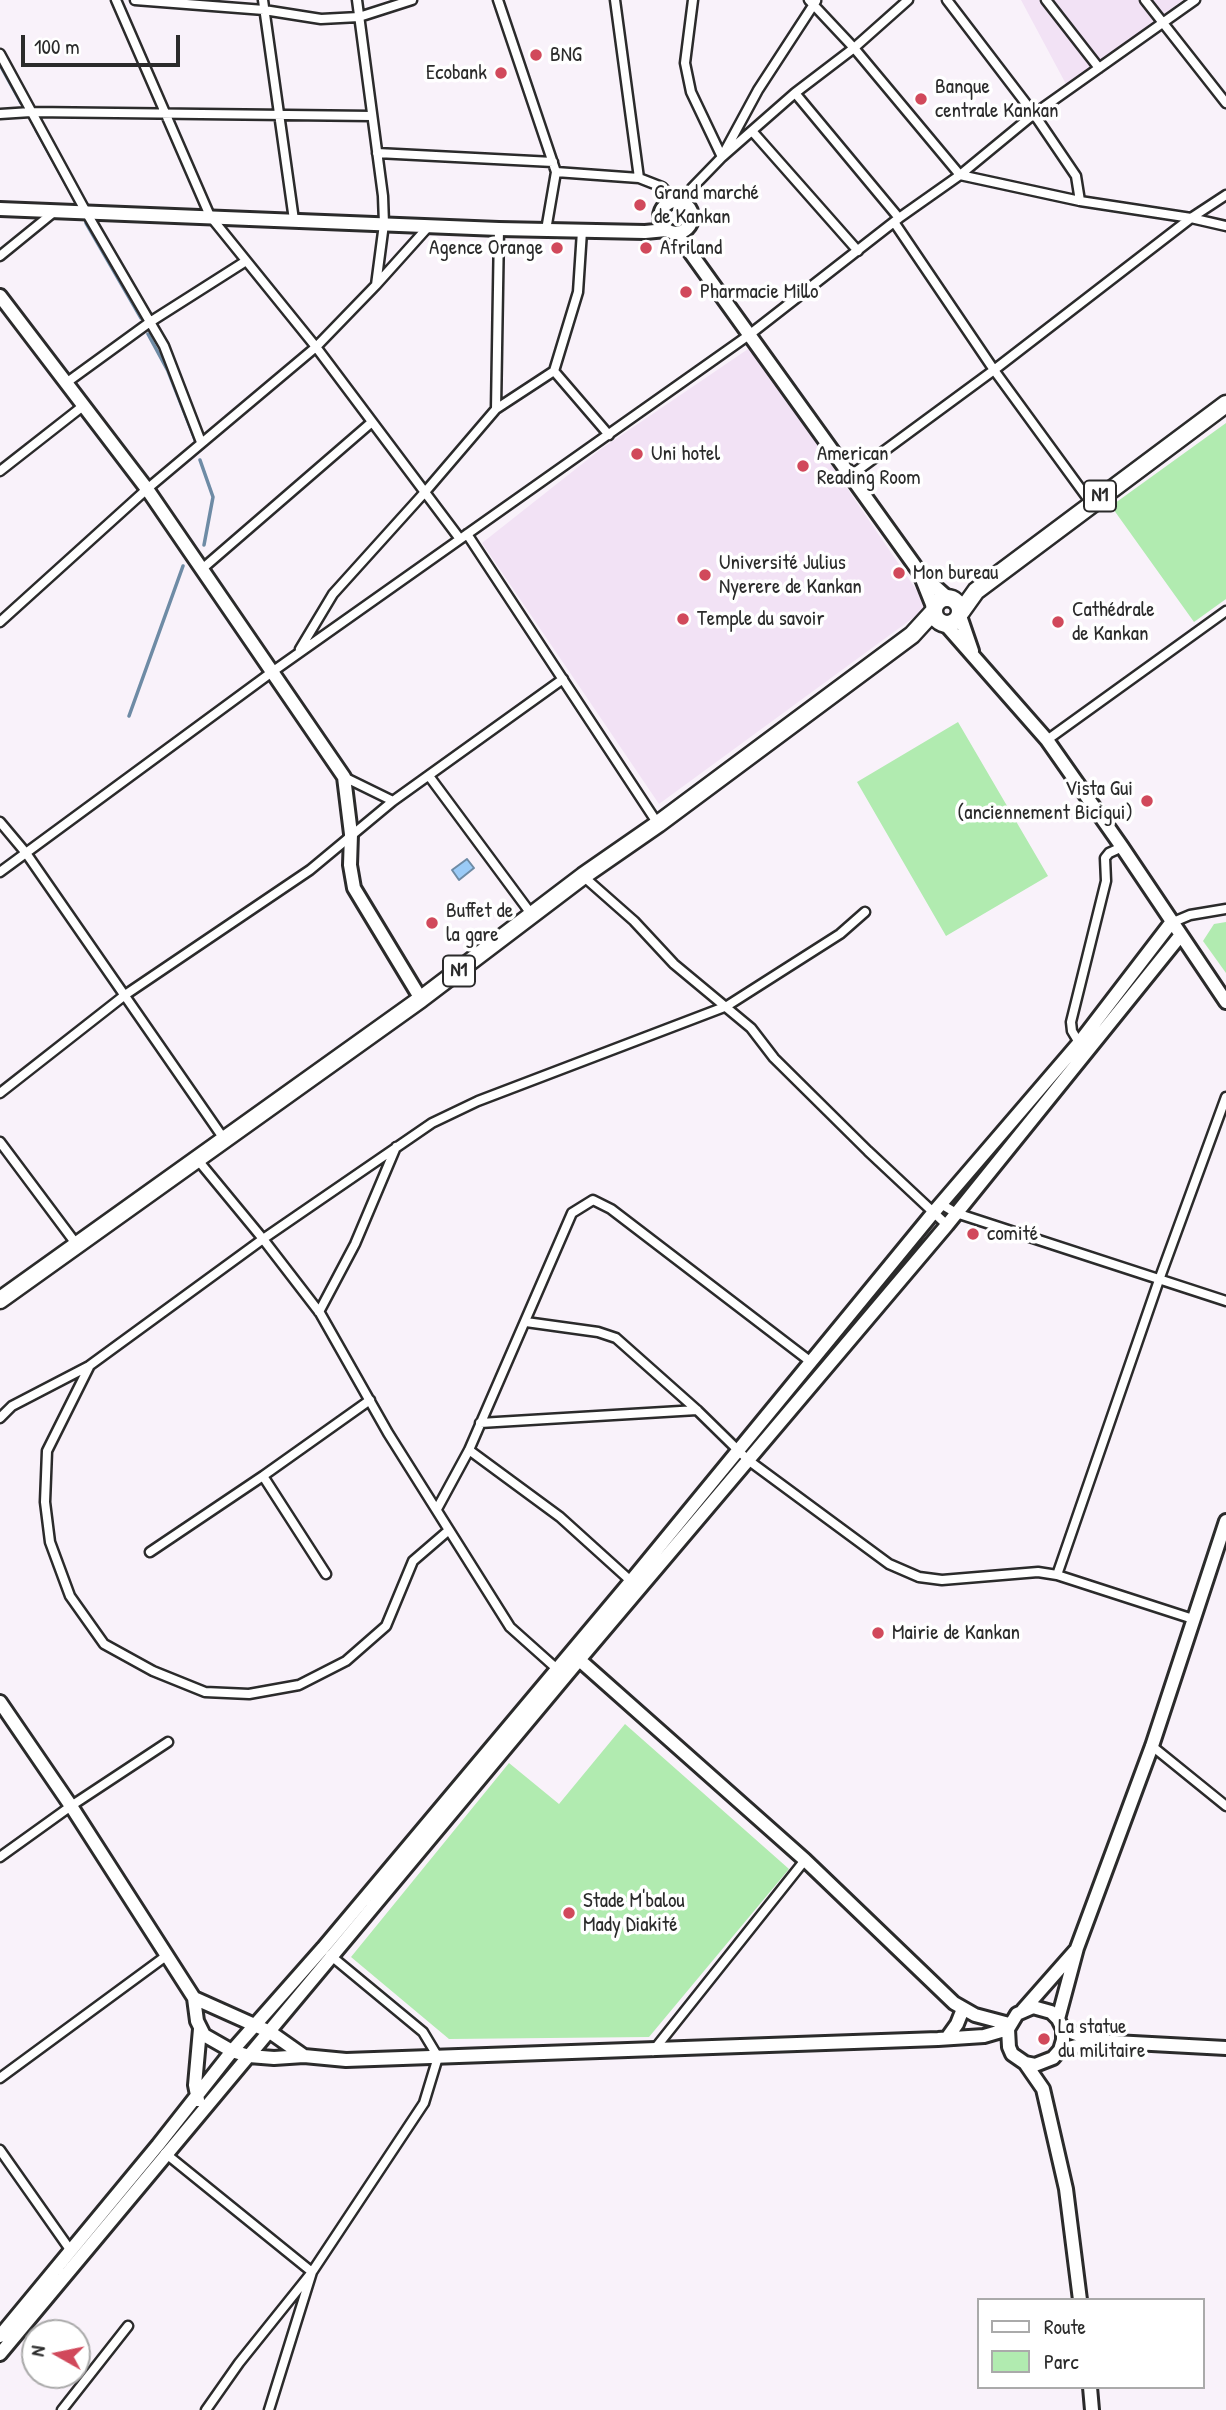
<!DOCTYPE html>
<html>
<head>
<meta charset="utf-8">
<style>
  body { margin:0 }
  #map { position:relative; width:1226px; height:2410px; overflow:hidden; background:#f9f2fa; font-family:"Patrick Hand",sans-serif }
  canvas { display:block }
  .legend { position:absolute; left:977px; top:2298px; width:228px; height:91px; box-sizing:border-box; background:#fff; border:2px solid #aaa; margin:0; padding:9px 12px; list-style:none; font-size:21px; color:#2b2b2b }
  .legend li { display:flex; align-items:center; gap:14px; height:35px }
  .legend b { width:35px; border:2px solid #aaa }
  .north { position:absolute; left:21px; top:2319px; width:70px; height:70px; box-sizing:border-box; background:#fff; border:2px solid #aaa; border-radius:50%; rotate:279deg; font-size:19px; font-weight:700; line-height:28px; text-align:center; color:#2b2b2b }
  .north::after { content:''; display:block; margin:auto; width:24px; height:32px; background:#d1495b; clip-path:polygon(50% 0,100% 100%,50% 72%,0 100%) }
  .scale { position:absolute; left:21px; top:35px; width:159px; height:32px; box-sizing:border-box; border:4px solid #2b2b2b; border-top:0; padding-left:9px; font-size:21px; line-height:24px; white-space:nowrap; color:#2b2b2b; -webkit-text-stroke:5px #fff; paint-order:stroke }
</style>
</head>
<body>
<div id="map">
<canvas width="1226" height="2410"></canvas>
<ul class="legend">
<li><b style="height:9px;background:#fff"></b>Route</li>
<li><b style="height:19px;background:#b1ebb0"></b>Parc</li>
</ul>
<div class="north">N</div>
<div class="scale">100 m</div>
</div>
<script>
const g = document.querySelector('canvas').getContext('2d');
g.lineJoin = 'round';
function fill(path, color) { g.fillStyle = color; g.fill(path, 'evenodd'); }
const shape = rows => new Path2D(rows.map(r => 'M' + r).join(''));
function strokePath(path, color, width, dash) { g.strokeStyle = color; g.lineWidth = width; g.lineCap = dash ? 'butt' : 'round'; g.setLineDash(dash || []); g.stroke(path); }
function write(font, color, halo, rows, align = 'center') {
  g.font = font + ' "Patrick Hand",sans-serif'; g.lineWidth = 7; g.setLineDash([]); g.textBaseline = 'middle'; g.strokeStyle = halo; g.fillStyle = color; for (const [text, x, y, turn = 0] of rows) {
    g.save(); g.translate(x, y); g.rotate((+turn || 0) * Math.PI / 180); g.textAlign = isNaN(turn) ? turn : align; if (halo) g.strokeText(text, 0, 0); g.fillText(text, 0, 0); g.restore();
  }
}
const built = shape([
  [1021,0,1183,0,1067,86],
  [751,347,928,607,659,804,482,543,601,449]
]);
const green = shape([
  [1226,423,1226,599,1194,622,1111,506],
  [958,722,1048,876,946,936,857,782],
  [1226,922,1226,973,1203,941,1214,924],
  [625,1724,789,1869,649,2037,449,2039,351,1957,509,1763,559,1804]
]);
const water = shape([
  [467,859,474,868,459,880,452,870,467,859]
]);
const stream = shape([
  [0,65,21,103],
  [36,130,78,206],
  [86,223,141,318],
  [148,334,168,371,196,442],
  [200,460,213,497,204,545],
  [129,716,183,566]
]);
const street = shape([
  [116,0,210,216,316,347,460,539],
  [135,0,264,10,321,19,359,17,412,0],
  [263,0,294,220],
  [498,0,556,172,546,230],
  [615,0,639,178],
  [693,0,685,63,691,92,722,157],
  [809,0,854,48,960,175,1080,201,1191,218,1226,226],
  [947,0,1034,114,1076,176,1080,201],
  [1046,0,1099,68],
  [1145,0,1226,103],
  [0,54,86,212,164,346,201,442],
  [795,93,899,218],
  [0,114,31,112,372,116],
  [752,131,858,251],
  [725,151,758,90,816,1],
  [377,153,553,162],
  [556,172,639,178,662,187,675,201],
  [687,205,692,188,722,157,795,93,854,48,908,0],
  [894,222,994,370,1091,503],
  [0,256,54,212],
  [376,285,429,226],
  [554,371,578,292,582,231],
  [66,383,150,322,246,261],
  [496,409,554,371,609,435],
  [0,471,83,406],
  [850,476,994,370,1191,218,1226,195],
  [467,534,658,824],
  [202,569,372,422],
  [0,622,147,489,316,347,376,285,384,224,383,196,357,0],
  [300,649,333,594,425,492,496,409,499,229],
  [1047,740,1226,611],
  [429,776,532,915],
  [344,777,393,801],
  [0,822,26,853,224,1139],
  [0,872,272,672,749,335,899,218,960,175,1034,114,1195,0],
  [583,876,634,921,674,964,751,1028,774,1058,868,1151,947,1225],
  [1171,923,1190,915,1226,909],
  [1081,1046,1072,1031,1071,1022,1106,881,1105,858,1109,853,1122,847],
  [0,1093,125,995,310,870,393,801,563,679],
  [0,1142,77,1245],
  [197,1159,263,1239,320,1313,388,1433,510,1627,557,1669],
  [941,1204,956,1213,1226,1301],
  [319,1312,355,1244,396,1147],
  [526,1322,598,1332,616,1338,697,1410,748,1460,889,1564,919,1577,942,1580,1038,1572,1057,1575,1193,1619],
  [89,1367,47,1451,45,1502,50,1542,70,1596,104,1644,153,1671,205,1692,249,1694,299,1685,346,1661,386,1626,413,1561,449,1530],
  [0,1418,12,1406,89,1366,263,1239,432,1123,478,1101,727,1006,840,934,865,912],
  [480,1423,697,1410],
  [469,1450,560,1517,633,1583],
  [263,1476,326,1574],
  [437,1509,469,1450,572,1213,593,1200,611,1209,811,1362],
  [150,1552,263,1476,370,1400],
  [1057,1575,1159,1280,1226,1097],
  [1152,1746,1226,1806],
  [0,1857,71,1806,168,1742],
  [653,2051,805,1860],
  [0,2078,166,1956],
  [0,2150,71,2251],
  [165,2153,312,2272,269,2410],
  [62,2410,128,2326],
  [206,2410,239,2363,312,2272,424,2103,438,2057,423,2032,330,1955]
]);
const secondary = shape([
  '660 217a16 16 0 1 1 32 0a16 16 0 1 1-32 0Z',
  [0,209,499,229,645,232,666,230],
  [677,234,920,573,948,598],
  [0,296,147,489,344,777,351,834,350,865,354,888,421,999],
  [920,574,934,609],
  [960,616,972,651],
  [946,625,1047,740,1122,847,1226,1002],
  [575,1656,805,1860,954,2003,975,2015,1009,2024],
  [0,1702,71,1806,194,1998,197,2021,204,2035,232,2051,249,2056,274,2058,304,2056,346,2060,938,2039,984,2036,1008,2029,1017,2014,1033,2007,1051,2012,1058,2019,1063,2029,1063,2040,1060,2050,1053,2058,1035,2065,1025,2063,1012,2054,1009,2047,1008,2029],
  [194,1998,270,2032,304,2056],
  [1023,2010,1075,1951],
  [1058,2019,1077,1948,1152,1746,1226,1521],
  [1063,2029,1096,2041],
  [947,2038,957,2024,963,2009],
  [1060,2050,1096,2041,1226,2048],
  [1025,2063,1043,2089,1066,2189,1080,2300],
  [198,2100,195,2085,200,2029],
  [0,2336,158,2145,232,2051,323,1948,631,1581,933,1213,1079,1043,1171,923],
  [0,2354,579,1660,947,1225,1180,936],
  [1090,2387,1092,2410]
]);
const highway = shape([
  '934 611a13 13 0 1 1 26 0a13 13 0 1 1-26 0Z',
  [961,612,976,591,1226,404],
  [0,1300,421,999,583,876,658,824,912,635,934,611]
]);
const markers = [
  [536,55,7,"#d1495b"],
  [501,73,7,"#d1495b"],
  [921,99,7,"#d1495b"],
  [640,205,7,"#d1495b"],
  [557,248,7,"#d1495b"],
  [646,248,7,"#d1495b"],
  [686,292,7,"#d1495b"],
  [637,454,7,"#d1495b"],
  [803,466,7,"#d1495b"],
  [899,573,7,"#d1495b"],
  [705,575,7,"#d1495b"],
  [683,619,7,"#d1495b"],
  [1058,622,7,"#d1495b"],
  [1147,801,7,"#d1495b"],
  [432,923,7,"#d1495b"],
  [973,1234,7,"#d1495b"],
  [878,1633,7,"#d1495b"],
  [569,1913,7,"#d1495b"],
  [1044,2039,7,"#d1495b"]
];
const shields = [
  [1100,496,32],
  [459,971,32]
];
const shieldNames = [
  ["N1",1100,496],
  ["N1",459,971]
];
const poiNames = [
  ["BNG",550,55],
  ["Ecobank",487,73,"right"],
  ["Banque",935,87],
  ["centrale Kankan",935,111],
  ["Grand marché",654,193],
  ["de Kankan",654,217],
  ["Agence Orange",543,248,"right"],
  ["Afriland",660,248],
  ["Pharmacie Millo",700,292],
  ["Uni hotel",651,454],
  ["American",817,454],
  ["Reading Room",817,478],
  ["Université Julius",719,563],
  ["Nyerere de Kankan",719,587],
  ["Mon bureau",913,573],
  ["Cathédrale",1072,610],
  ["de Kankan",1072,634],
  ["Temple du savoir",697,619],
  ["Vista Gui",1133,789,"right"],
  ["(anciennement Bicigui)",1133,813,"right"],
  ["Buffet de",446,911],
  ["la gare",446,935],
  ["comité",987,1234],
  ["Mairie de Kankan",892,1633],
  ["Stade M'balou",583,1901],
  ["Mady Diakité",583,1925],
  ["La statue",1058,2027],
  ["du militaire",1058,2051]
];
fill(built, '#f2e2f5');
fill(green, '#b1ebb0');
fill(water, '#9bcbf7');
strokePath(water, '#6e8ba5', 2);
strokePath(stream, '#6e8ba5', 3.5);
strokePath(street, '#2b2b2b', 13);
strokePath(secondary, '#2b2b2b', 18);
strokePath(highway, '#2b2b2b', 21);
strokePath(street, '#fff', 8);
strokePath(secondary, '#fff', 12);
strokePath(highway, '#fff', 16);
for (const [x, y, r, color] of markers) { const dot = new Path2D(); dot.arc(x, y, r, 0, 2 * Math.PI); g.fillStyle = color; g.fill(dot); strokePath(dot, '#fff', 2.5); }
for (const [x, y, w] of shields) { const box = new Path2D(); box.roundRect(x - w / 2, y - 15.5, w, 31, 5); g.fillStyle = '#fff'; g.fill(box); strokePath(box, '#2b2b2b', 2); }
write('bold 19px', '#2b2b2b', null, shieldNames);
write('21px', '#2b2b2b', '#fff', poiNames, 'left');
</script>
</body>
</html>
